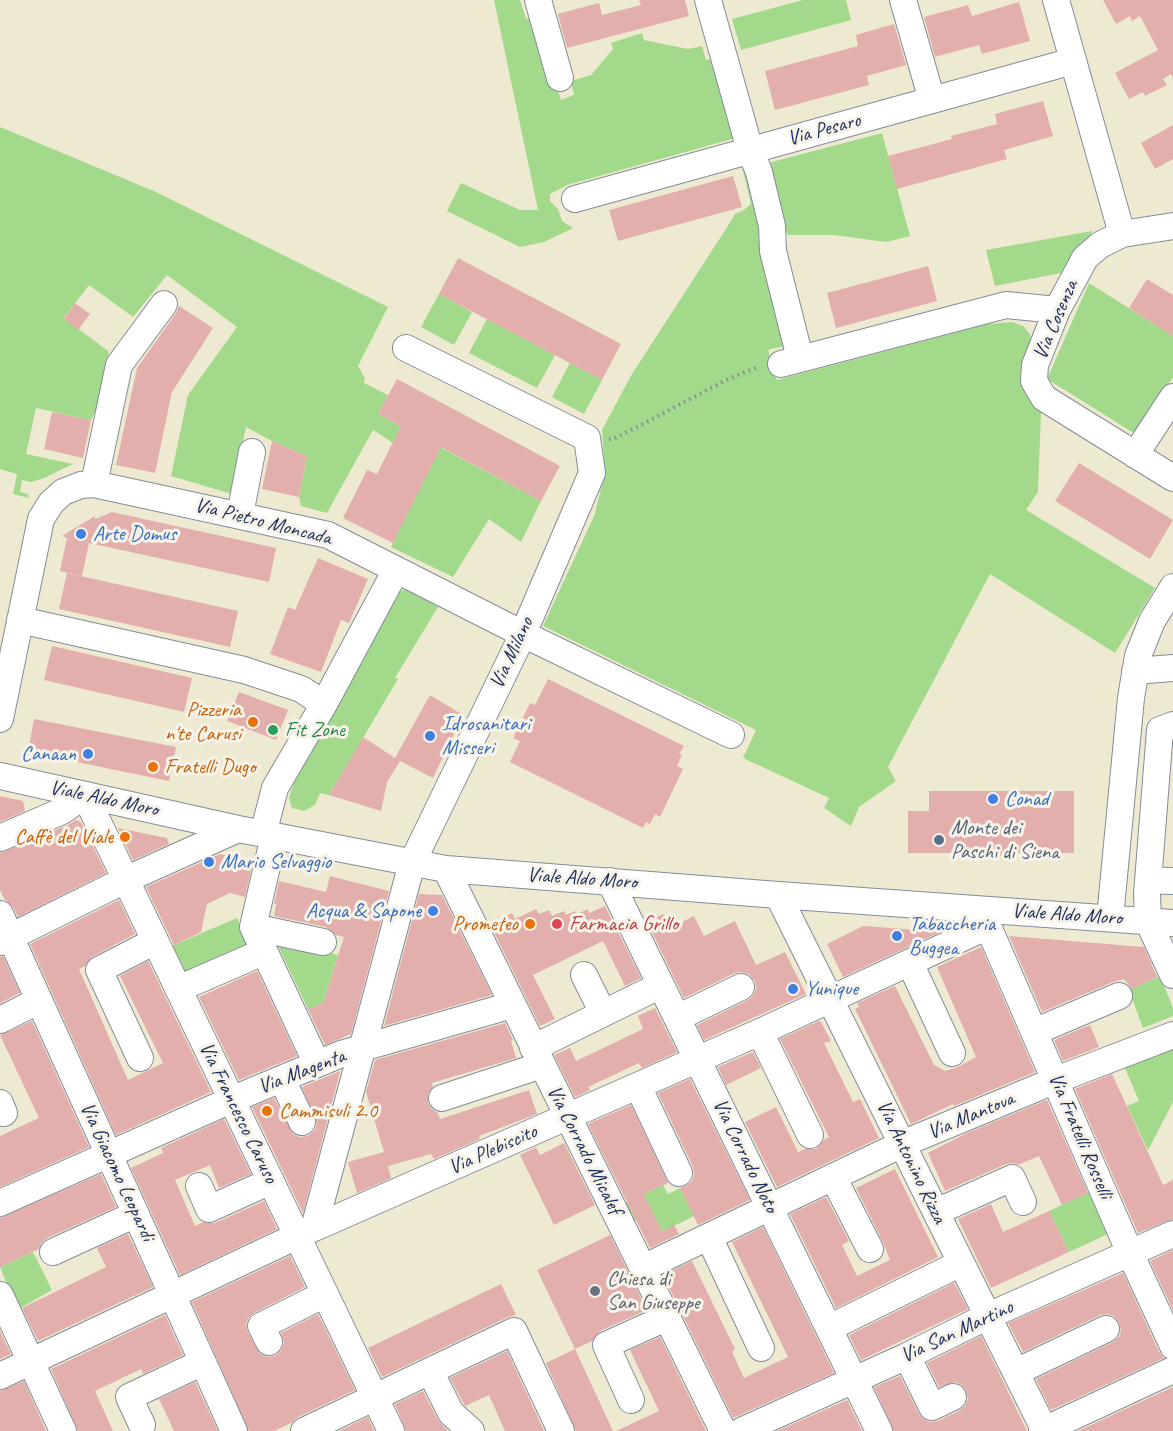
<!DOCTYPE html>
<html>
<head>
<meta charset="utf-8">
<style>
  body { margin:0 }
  canvas { display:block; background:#eeead2 }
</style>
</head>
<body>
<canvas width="1173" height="1431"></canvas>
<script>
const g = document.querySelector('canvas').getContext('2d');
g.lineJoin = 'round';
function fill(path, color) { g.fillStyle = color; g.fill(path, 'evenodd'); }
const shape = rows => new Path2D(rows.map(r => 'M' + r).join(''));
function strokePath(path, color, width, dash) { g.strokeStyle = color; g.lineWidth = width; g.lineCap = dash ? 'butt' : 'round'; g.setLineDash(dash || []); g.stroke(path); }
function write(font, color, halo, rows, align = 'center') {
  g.font = font + ' Caveat,sans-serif'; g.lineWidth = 6; g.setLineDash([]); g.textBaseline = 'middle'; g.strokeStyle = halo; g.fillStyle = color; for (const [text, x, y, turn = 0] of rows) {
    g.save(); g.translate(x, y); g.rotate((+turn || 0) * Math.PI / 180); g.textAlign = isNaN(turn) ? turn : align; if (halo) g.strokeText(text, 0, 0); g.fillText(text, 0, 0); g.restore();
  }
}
const green = shape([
  [494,0,520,0,526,19,536,17,561,100,574,95,571,81,591,75,613,49,611,43,642,33,644,40,688,49,702,46,706,60,717,58,736,138,567,185,550,194,550,201,558,209,562,221,573,228,544,242,520,247,447,211,461,183,520,210,538,210],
  [803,0,846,0,851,20,741,50,732,19],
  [0,127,156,192,388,307,358,366,365,379,364,383,388,395,378,414,541,501,521,542,489,519,453,577,391,547,393,543,393,443,373,430,327,513,301,506,299,497,307,456,272,441,246,427,232,494,171,476,188,395,237,327,167,275,133,317,89,285,64,318,108,351,109,357,99,404,91,420,36,408,26,454,73,464,44,478,31,482,22,480,20,492,28,494,29,498,13,494,17,474,0,469],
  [882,133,910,236,886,242,834,235,788,235,777,212,768,163],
  [742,167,751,171,761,228,758,236,784,346,768,350,777,380,988,324,1012,322,1023,326,1030,334,1031,341,1022,364,1025,393,1034,407,1041,412,1038,492,1026,510,1155,588,1115,653,990,574,888,767,896,781,859,807,851,826,824,808,829,798,743,758,756,730,543,626,594,516,605,474,602,430,632,374,724,232,735,214,744,210,751,204],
  [1092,231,1090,239,1070,258,1061,273,995,286,986,250],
  [1089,283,1173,336,1173,377,1137,435,1047,379],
  [439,294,472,312,454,345,421,327],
  [487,319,555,355,537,388,469,353],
  [570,363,602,380,584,414,552,397],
  [407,588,438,607,395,678,398,679,329,795,320,793,315,805,304,811,292,808,289,798,298,769,392,596],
  [237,918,248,945,178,975,167,948],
  [275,939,338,955,323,1003,308,1009],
  [1160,976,1173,1008,1173,1016,1143,1028,1129,990],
  [1173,1049,1173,1102,1148,1150,1127,1106,1139,1101,1124,1066],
  [663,1185,668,1194,680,1188,694,1216,662,1232,652,1212,629,1223,624,1204],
  [1089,1192,1108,1234,1069,1252,1049,1211],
  [33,1252,52,1290,17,1310,0,1267]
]);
const building = shape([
  [639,0,685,0,689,16,567,48,558,14,599,3,602,15,641,5],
  [1103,0,1173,0,1173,78,1171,74,1163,79,1167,85,1145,96,1143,92,1129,99,1115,73,1158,50,1140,16,1132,21,1130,16,1116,24],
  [1019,2,1030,41,982,54,979,45,935,57,924,17,968,5,972,16],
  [894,24,906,65,867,76,869,85,775,110,765,71,858,46,856,35],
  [1043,101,1053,136,1004,150,1007,159,897,189,888,156,952,139,951,136,997,124,995,114],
  [1173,125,1173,159,1155,169,1141,143],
  [733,176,742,207,618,241,609,210],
  [458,258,621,344,602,380,439,294],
  [928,266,937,301,836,328,827,293],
  [1147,279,1173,295,1173,336,1129,308],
  [75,303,90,314,78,330,64,319],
  [179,306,213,328,172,392,155,473,116,465,137,368,176,313],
  [397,379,560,466,541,501,441,447,393,543,343,518,367,470,377,474,401,426,378,414],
  [52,412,91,420,83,458,44,449],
  [272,441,307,456,299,497,262,489],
  [1079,463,1173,520,1150,559,1055,501],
  [112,512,276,548,269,582,89,543,82,576,60,571,67,538,62,536,95,516,95,519],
  [318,558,368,579,349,623,341,620,321,672,270,654,288,607,295,610],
  [67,573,238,611,230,647,59,609],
  [52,646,192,678,184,712,44,680],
  [548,679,684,746,679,754,682,755,677,766,683,769,660,817,655,814,650,824,646,822,643,828,510,762,520,741,513,738,530,703,535,705],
  [239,692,288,710,276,740,227,721],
  [430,695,463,715,433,778,400,761,387,782,381,811,329,795,363,737,395,758],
  [34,719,176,747,169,781,28,752],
  [929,791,1074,791,1074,853,1006,853,1006,856,977,856,977,853,908,853,908,811,929,811],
  [0,796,23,801,25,811,0,822],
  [76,820,81,822,106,873,18,917,13,907,5,900,0,890,0,853,68,825],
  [118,828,167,838,169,844,133,860],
  [220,854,253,861,245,897,230,893,207,904,201,932,174,945,146,887],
  [330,876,389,891,351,1034,325,1045,308,1009,323,1003,344,937,336,935,326,927,274,916,276,904,274,904,279,881,326,892],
  [419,894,442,895,492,995,384,1026],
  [119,900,135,934,92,957,85,966,79,969,128,1080,163,1063,120,976,148,961,211,1092,116,1135,30,944],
  [605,906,641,978,625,986,603,941,533,975,555,1019,540,1026,490,924,512,913,515,919,536,909,539,914,549,910,552,916,564,911,566,915,575,911,577,914,588,909,589,913],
  [663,914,670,928,694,916,704,936,735,921,756,965,785,952,806,994,704,1040,697,1025,748,1000,753,996,756,989,755,981,749,974,741,972,735,973,684,998,647,922],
  [863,926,865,926,940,932,843,977,827,944],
  [1009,936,1144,947,1157,977,1132,989,1124,979,1113,982,1042,1012],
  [981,947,1035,1072,954,1106,953,1104,911,1124,855,1009,859,1007,857,1003,895,986,934,1065,945,1071,958,1067,976,1057,937,967],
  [3,956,20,993,0,1003,0,957],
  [257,971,297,1056,239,1080,199,997],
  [655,1008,677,1052,642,1068,639,1063,588,1087,590,1090,575,1097,554,1055,570,1048,576,1061,643,1029,638,1016],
  [32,1021,89,1147,0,1187,0,1136,39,1118,0,1035],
  [819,1021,821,1022,831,1041,824,1043,853,1102,860,1099,879,1138,777,1187,745,1122,776,1107,798,1152,805,1149,816,1149,824,1140,829,1137,780,1039],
  [505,1023,513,1040,511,1041,516,1058,432,1083,433,1087,428,1094,428,1103,432,1109,438,1113,440,1119,529,1090,537,1114,479,1136,480,1139,434,1159,431,1154,388,1166,391,1178,357,1193,348,1162,384,1152,366,1092,375,1060],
  [1090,1025,1099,1047,1063,1061,1054,1040],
  [753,1052,761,1068,726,1085,718,1067],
  [340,1071,340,1072,303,1213,252,1107,274,1098,293,1134,300,1137,308,1136,315,1130,317,1123,302,1087],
  [1112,1074,1163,1185,1173,1180,1173,1219,1138,1233,1075,1089],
  [690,1079,750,1200,698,1225,680,1188,686,1186,692,1181,694,1175,693,1167,658,1093],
  [1047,1100,1088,1193,1062,1205,1039,1156,1018,1165,1013,1163,1006,1164,945,1191,928,1153,967,1133],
  [631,1105,668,1183,644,1194,662,1232,674,1225,679,1234,650,1248,588,1124],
  [224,1119,251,1174,219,1188,210,1165,175,1180,195,1226,203,1222,215,1223,264,1201,277,1229,180,1275,131,1168,163,1153,161,1148],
  [564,1143,595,1205,554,1225,520,1155,536,1147,540,1155],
  [895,1169,938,1257,836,1308,790,1214,826,1197,849,1241,842,1245,857,1276,890,1260,883,1242,856,1188],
  [101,1174,116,1207,47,1238,41,1243,39,1249,0,1267,0,1218],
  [991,1204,1003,1232,1049,1211,1069,1252,991,1288,958,1219],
  [763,1227,834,1373,733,1418,663,1275,692,1261,735,1349,732,1352,744,1378,788,1357,732,1242],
  [128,1234,153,1287,38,1341,22,1308,106,1267,97,1248],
  [610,1235,647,1310,600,1331,592,1341,575,1349,613,1431,576,1431,546,1363,575,1349,537,1270],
  [1173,1250,1173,1310,1150,1261],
  [290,1256,305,1287,254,1313,248,1318,246,1325,248,1333,260,1354,268,1357,275,1356,281,1351,284,1343,281,1333,318,1314,355,1390,298,1417,291,1423,274,1431,249,1431,192,1302],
  [1123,1273,1159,1352,1164,1358,1051,1410,1036,1379,1113,1342,1119,1337,1121,1331,1119,1322,1114,1316,1108,1314,1100,1315,1023,1352,1008,1323],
  [954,1283,968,1309,861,1360,849,1335],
  [501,1284,516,1315,508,1317,382,1377,368,1348],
  [165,1315,183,1355,143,1374,141,1369,95,1391,113,1431,78,1431,51,1369],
  [0,1331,11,1354,0,1359],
  [981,1336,1027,1431,894,1431,874,1387,900,1376,919,1414,923,1419,930,1422,938,1421,959,1411,965,1406,968,1399,966,1390,962,1385,955,1382,939,1387,927,1363],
  [660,1337,706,1431,616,1431,659,1411,630,1350],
  [507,1351,544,1431,505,1431,489,1395,465,1406,450,1378],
  [24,1381,46,1431,0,1431,0,1391],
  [195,1382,218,1431,174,1431,159,1399],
  [1173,1387,1173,1431,1078,1431],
  [423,1391,438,1420,448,1431,406,1431,395,1404],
  [847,1400,862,1431,777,1431],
  [368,1417,374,1431,339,1431]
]);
const path = shape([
  [609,439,613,439,643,424,728,379,758,367]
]);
const minor = shape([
  [538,0,560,78],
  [708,0,750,150,759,172,772,226,773,251,800,358],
  [903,0,932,100],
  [1056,0,1122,234],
  [575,199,1073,61],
  [1173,226,1122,234,1100,245,1085,258,1057,310,1035,365,1034,381,1044,398,1173,478],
  [781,364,1006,305,1057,310],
  [1135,455,1173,397],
  [94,484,119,365,164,304],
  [240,515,252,452],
  [20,620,244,670,301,689,324,704],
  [1135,671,1173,668],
  [0,719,41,519,51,503,63,492,81,485,94,484,328,535,523,634,731,735],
  [1173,725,1160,730,1147,894,1148,921,1173,975],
  [0,776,238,829,446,869,778,895,1173,923],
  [263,834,275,788,324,704,396,570],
  [274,836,253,927,317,1064],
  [0,838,62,811,85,795,391,1431],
  [446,869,723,1431],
  [1148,880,1173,881],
  [610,881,879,1431],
  [778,895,1045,1431],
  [989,911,988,926,1130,1253,1173,1346],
  [0,914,234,1431],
  [1110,918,1131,698,1138,656,1152,621,1173,587],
  [253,927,323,942],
  [0,942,125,880,238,829],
  [910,963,952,1053],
  [584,975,603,1013],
  [178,989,263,952],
  [677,1018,741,987],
  [0,1020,38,1001],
  [760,1032,810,1135],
  [1034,1032,1119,996],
  [533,1048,661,985],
  [140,1058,99,970,155,941],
  [282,1079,302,1122],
  [638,1086,679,1173],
  [442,1098,542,1065],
  [0,1103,4,1113],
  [833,1177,870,1249],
  [199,1186,209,1209,271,1181],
  [0,1203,231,1100,341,1054,512,1005],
  [936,1212,1012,1178,1023,1202],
  [314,1228,412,863,523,634,592,473,587,438,406,348],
  [709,1237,761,1348],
  [53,1252,136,1214],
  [643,1268,902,1144,1056,1080,1173,1035],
  [0,1295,63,1431],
  [829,1328,961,1263],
  [269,1342,261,1326,325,1294],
  [907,1356,932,1407,953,1397],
  [430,1371,451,1413,471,1431],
  [1016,1372,1106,1329],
  [0,1376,314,1228,760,1032,988,926],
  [631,1400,606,1345,668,1317],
  [142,1425,129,1397,203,1362],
  [304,1431,514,1331,561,1431],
  [741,1431,907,1356,988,1316,1173,1234],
  [1042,1431,1173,1370]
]);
const markers = [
  [81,534,6,"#3f7fe0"],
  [253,722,6,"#e8710a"],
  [273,730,6,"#2e9e5b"],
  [430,736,6,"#3f7fe0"],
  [88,754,6,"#3f7fe0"],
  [153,767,6,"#e8710a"],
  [993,799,6,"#3f7fe0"],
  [125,837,6,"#e8710a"],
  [939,840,6,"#5c6f8a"],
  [209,862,6,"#3f7fe0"],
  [433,911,6,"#3f7fe0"],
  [530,924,6,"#e8710a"],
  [557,924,6,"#e0444e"],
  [897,936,6,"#3f7fe0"],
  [793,989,6,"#3f7fe0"],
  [267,1111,6,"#e8710a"],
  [595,1291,6,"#6b7280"]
];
const streetNames = [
  ["Via Pesaro",824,130,-15],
  ["Via Cosenza",1056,320,-67],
  ["Via Pietro Moncada",263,522,14],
  ["Via Milano",512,653,-65],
  ["Viale Aldo Moro",104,799,12],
  ["Viale Aldo Moro",582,879,4],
  ["Viale Aldo Moro",1067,915,4],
  ["Via Magenta",302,1072,-21],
  ["Via Francesco Caruso",238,1113,64],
  ["Via Mantova",971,1116,-23],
  ["Via Fratelli Rosselli",1080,1136,67],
  ["Via Plebiscito",493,1150,-24],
  ["Via Corrado Micalef",584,1150,63],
  ["Via Corrado Noto",745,1156,64],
  ["Via Antonino Rizza",911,1162,64],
  ["Via Giacomo Leopardi",117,1172,65],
  ["Via San Martino",957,1332,-25]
];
const shopNames = [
  ["Arte Domus",93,534],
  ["Idrosanitari",442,724],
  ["Misseri",442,748],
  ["Canaan",76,754,"right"],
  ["Conad",1005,799],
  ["Mario Selvaggio",221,862],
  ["Acqua & Sapone",421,911,"right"],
  ["Tabaccheria",909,924],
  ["Buggea",909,948],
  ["Yunique",805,989]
];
const foodNames = [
  ["Pizzeria",241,710],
  ["n'te Carusi",241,734],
  ["Fratelli Dugo",165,767,"left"],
  ["Caffè del Viale",113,837],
  ["Prometeo",518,924],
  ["Cammisuli 2.0",279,1111,"left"]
];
const leisureNames = [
  ["Fit Zone",285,730]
];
const serviceNames = [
  ["Monte dei",951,828],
  ["Paschi di Siena",951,852]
];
const healthNames = [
  ["Farmacia Grillo",569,924]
];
const worshipNames = [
  ["Chiesa di",607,1279],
  ["San Giuseppe",607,1303]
];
fill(green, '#a3d98a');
fill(building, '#e3afac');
strokePath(minor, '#848c98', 28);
strokePath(path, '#848c98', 4, [1.5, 4.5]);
strokePath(minor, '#fff', 26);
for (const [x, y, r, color] of markers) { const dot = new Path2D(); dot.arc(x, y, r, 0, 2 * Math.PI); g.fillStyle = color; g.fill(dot); strokePath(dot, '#f7f3e8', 2); }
write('21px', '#1b2f5e', '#f7f3e8', streetNames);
write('21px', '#366cbe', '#f7f3e8', shopNames, 'left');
write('21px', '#c56008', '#f7f3e8', foodNames, 'right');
write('21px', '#27864d', '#f7f3e8', leisureNames, 'left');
write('21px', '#4e5e75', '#f7f3e8', serviceNames, 'left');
write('21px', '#be3a42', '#f7f3e8', healthNames, 'left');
write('21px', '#5b616d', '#f7f3e8', worshipNames, 'left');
</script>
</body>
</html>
